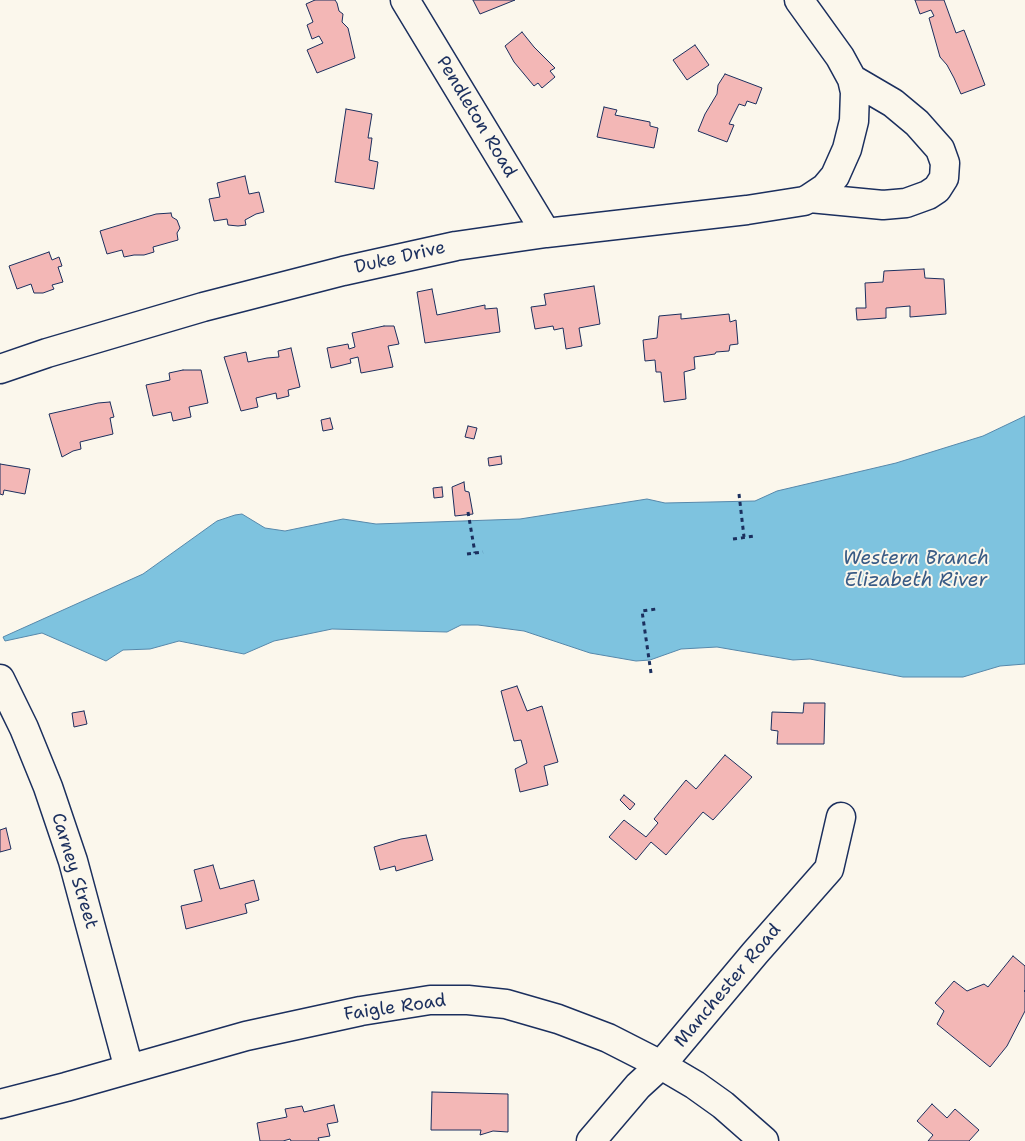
<!DOCTYPE html>
<html>
<head>
<meta charset="utf-8">
<style>
  body { margin:0 }
  canvas { display:block; background:#fbf7ec }
</style>
</head>
<body>
<canvas width="1025" height="1141"></canvas>
<script>
const g = document.querySelector('canvas').getContext('2d');
g.lineJoin = 'round';
function fill(path, color) { g.fillStyle = color; g.fill(path, 'evenodd'); }
const shape = rows => new Path2D(rows.map(r => 'M' + r).join(''));
function strokePath(path, color, width, dash) { g.strokeStyle = color; g.lineWidth = width; g.lineCap = dash ? 'butt' : 'round'; g.setLineDash(dash || []); g.stroke(path); }
function write(font, color, halo, rows, align = 'center') {
  g.font = font + ' "Shantell Sans",sans-serif'; g.lineWidth = 4; g.setLineDash([]); g.textBaseline = 'middle'; g.strokeStyle = halo; g.fillStyle = color; for (const [text, x, y, turn = 0] of rows) {
    g.save(); g.translate(x, y); g.rotate((+turn || 0) * Math.PI / 180); g.textAlign = isNaN(turn) ? turn : align; if (halo) g.strokeText(text, 0, 0); g.fillText(text, 0, 0); g.restore();
  }
}
const water = shape([
  [1025,416,1025,664,1000,666,963,677,903,677,810,659,793,660,717,647,681,649,650,660,636,661,590,653,524,631,478,625,461,625,447,632,332,629,274,641,244,654,179,641,150,649,123,650,106,661,42,633,5,641,3,637,143,574,217,521,235,515,242,514,265,528,285,531,343,519,376,524,520,519,647,499,665,503,755,501,777,491,896,463,983,436,1025,416]
]);
const building = shape([
  [315,0,335,0,337,3,339,11,343,14,342,22,348,28,355,58,317,73,307,50,323,43,319,36,312,39,307,25,313,22,306,4,315,0],
  [473,0,515,0,480,14,473,0],
  [915,0,944,0,956,33,964,30,985,85,961,94,954,78,947,65,940,57,929,18,934,16,931,10,920,14,915,0],
  [522,32,534,47,555,68,550,71,555,77,542,88,538,83,534,86,514,62,505,46,522,32],
  [695,45,709,65,687,80,673,60,695,45],
  [725,74,762,88,756,104,747,101,745,106,739,104,729,124,734,125,727,142,698,131,705,114,717,94,718,85,725,74],
  [604,107,617,110,615,115,650,122,650,126,658,128,654,148,597,137,604,107],
  [346,109,372,114,368,138,372,138,369,160,378,162,374,189,335,182,346,109],
  [245,176,249,194,259,192,264,212,256,214,245,220,246,225,238,226,228,225,227,219,214,221,209,199,220,197,217,183,245,176],
  [171,213,172,217,177,220,180,228,177,233,178,240,153,247,154,252,144,255,134,255,124,257,122,250,107,254,100,231,156,214,171,213],
  [49,252,52,260,59,257,62,266,58,267,63,282,52,285,54,289,43,293,34,293,31,284,17,289,9,266,49,252],
  [924,269,925,278,944,279,946,314,910,317,910,306,886,308,886,318,857,320,856,308,866,308,865,283,883,282,884,271,924,269],
  [594,286,600,324,579,328,582,346,566,349,563,328,554,330,553,326,535,329,531,307,546,305,544,294,594,286],
  [432,289,437,315,485,305,485,309,497,308,500,332,425,343,417,292,432,289],
  [681,314,681,319,729,314,730,322,736,320,738,344,730,345,729,351,716,352,715,354,694,357,695,369,684,372,686,399,664,402,661,372,656,372,655,360,645,361,643,340,657,338,659,316,681,314],
  [384,326,394,326,399,344,388,346,393,367,361,373,358,357,350,359,351,363,331,368,327,348,348,344,349,349,355,347,352,333,384,326],
  [291,348,300,387,288,390,289,396,277,399,276,393,256,398,258,407,241,411,224,357,246,352,248,362,267,358,279,357,278,351,291,348],
  [183,370,201,370,208,403,189,407,191,417,173,421,171,412,153,416,146,385,170,380,169,373,183,370],
  [110,402,114,417,110,418,113,434,80,442,81,449,73,451,62,457,49,414,98,403,110,402],
  [330,418,333,429,323,431,321,420,330,418],
  [468,426,477,428,474,439,465,437,468,426],
  [501,456,502,464,489,466,488,458,501,456],
  [0,464,30,469,25,494,4,490,3,495,0,494,0,464],
  [464,482,465,491,469,492,473,514,455,516,452,487,464,482],
  [442,487,443,497,434,498,433,488,442,487],
  [517,686,527,711,542,706,558,762,544,766,548,785,520,792,515,769,527,763,521,740,514,741,501,691,517,686],
  [804,703,825,703,824,744,777,744,778,731,771,730,772,712,803,713,804,703],
  [84,711,87,724,74,727,72,713,84,711],
  [725,755,752,777,713,820,703,812,666,855,651,842,636,860,609,837,624,820,646,837,658,823,654,819,686,780,696,789,725,755],
  [624,795,635,804,630,810,620,800,624,795],
  [6,828,11,849,0,852,0,830,6,828],
  [426,835,433,860,396,871,395,866,380,870,374,847,401,839,426,835],
  [213,865,220,889,254,880,259,900,245,904,247,913,186,929,181,906,202,901,194,870,213,865],
  [1013,956,1025,966,1025,990,1024,991,1025,992,1025,1011,1007,1046,990,1067,937,1024,944,1011,935,1003,954,981,967,991,984,984,988,987,1013,956],
  [432,1092,508,1094,508,1132,493,1131,480,1135,481,1130,431,1130,432,1092],
  [932,1104,947,1118,955,1109,979,1130,969,1141,928,1141,933,1135,917,1121,932,1104],
  [334,1105,338,1122,327,1124,330,1136,318,1138,319,1141,291,1141,290,1139,283,1141,260,1141,257,1123,287,1117,285,1109,302,1106,304,1112,334,1105]
]);
const path = shape([
  [739,494,744,537],
  [468,512,475,553],
  [733,539,755,536],
  [467,554,483,552],
  [651,673,642,611,656,609]
]);
const minor = shape([
  [405,0,546,233],
  [799,0,840,57,852,79,855,92,854,121,847,149,835,176,825,188,810,198],
  [0,369,47,353,203,307,343,271,456,246,546,233,747,210,804,201,810,198,883,205,906,203,928,195,937,189,944,178,945,163,940,149,917,123,893,103,852,79],
  [0,679,24,728,48,787,73,861,129,1069],
  [0,1104,66,1087,246,1036,361,1011,430,1000,468,1000,506,1004,558,1019,608,1038,661,1065,695,1085,723,1105,764,1141],
  [591,1141,638,1086,661,1065,755,953,829,869,841,817]
]);
const streetNames = [
  ["Pendleton Road",476,117,59],
  ["Duke Drive",400,258,-13],
  ["Carney Street",74,871,73],
  ["Manchester Road",728,986,-50],
  ["Faigle Road",395,1008,-8]
];
const waterNames = [
  ["Western Branch",916,559],
  ["Elizabeth River",916,581]
];
fill(water, '#7ec3df');
strokePath(water, '#5688ab', 1);
fill(building, '#f3b7b6');
strokePath(building, '#1b2f5e', 1);
strokePath(minor, '#1b2f5e', 31);
strokePath(path, '#1b2f5e', 3, [4, 4]);
strokePath(minor, '#fbf7ec', 28);
write('18px', '#1b2f5e', '#fbf7ec', streetNames);
write('italic 19px', '#395b85', '#fbf7ec', waterNames);
</script>
</body>
</html>
